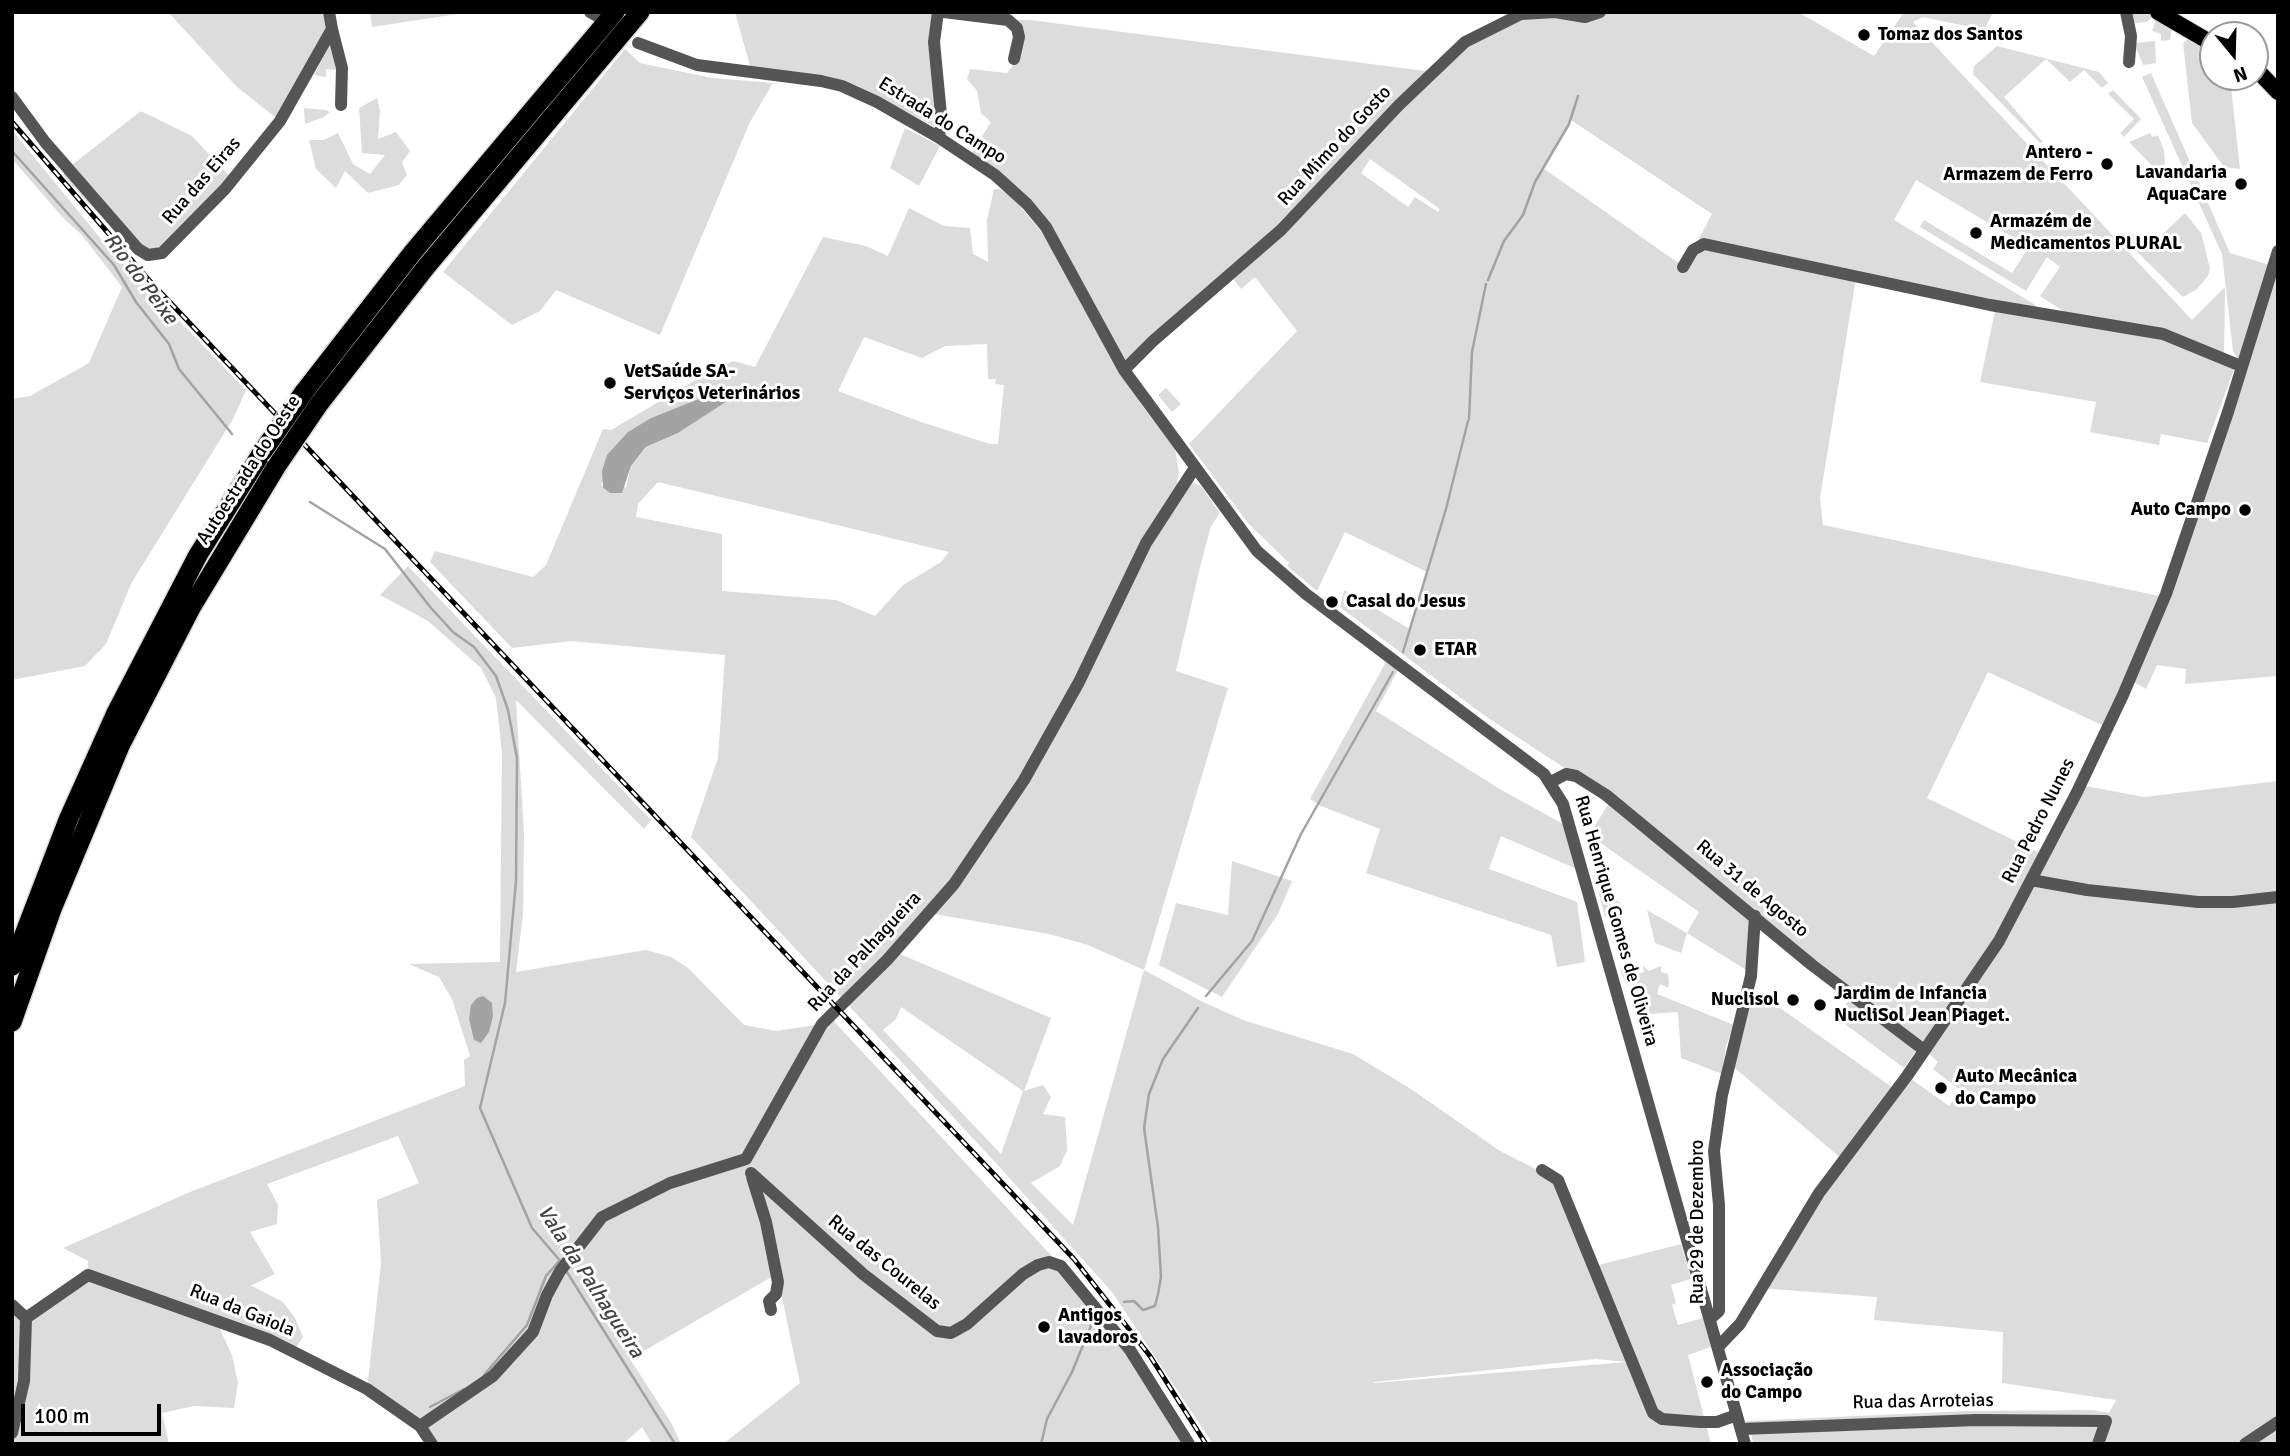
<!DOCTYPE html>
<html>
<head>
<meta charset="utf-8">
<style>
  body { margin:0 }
  #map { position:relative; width:2290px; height:1456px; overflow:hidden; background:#fff; font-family:Signika,sans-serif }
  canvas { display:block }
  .frame { position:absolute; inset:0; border:14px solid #000; pointer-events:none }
  .north { position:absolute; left:2199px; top:21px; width:70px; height:70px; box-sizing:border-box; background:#fff; border:2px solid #999; border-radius:50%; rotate:161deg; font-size:19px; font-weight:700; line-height:28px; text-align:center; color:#000 }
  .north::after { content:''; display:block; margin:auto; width:24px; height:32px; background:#000; clip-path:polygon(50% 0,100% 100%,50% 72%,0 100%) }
  .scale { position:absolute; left:21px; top:1404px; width:140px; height:32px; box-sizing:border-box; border:4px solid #000; border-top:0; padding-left:9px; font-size:21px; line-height:24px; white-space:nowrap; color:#000; -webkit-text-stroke:5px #fff; paint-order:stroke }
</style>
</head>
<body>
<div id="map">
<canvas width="2290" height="1456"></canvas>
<div class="frame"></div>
<div class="north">N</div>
<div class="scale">100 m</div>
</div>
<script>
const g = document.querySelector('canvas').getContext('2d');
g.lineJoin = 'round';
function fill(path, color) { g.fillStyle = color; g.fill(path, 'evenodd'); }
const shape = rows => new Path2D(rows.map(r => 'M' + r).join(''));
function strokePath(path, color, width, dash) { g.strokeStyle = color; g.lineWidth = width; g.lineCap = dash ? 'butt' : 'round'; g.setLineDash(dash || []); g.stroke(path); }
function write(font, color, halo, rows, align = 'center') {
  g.font = font + ' Signika,sans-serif'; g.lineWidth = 6; g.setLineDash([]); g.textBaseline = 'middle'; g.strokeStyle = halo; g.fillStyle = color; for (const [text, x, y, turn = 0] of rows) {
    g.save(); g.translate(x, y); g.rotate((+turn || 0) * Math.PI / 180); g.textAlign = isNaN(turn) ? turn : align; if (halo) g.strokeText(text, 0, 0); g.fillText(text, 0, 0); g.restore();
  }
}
const green = shape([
  [168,12,329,12,332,29,280,121,237,87],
  [370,12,471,12,372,27],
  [735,12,935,12,939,116,935,127,855,85,750,66],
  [1523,12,1798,12,1874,56,1904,12,1993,12,1984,30,1923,17,1913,22,2192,320,2225,287,2224,358,2236,364,2207,443,2161,434,2159,445,2090,432,2096,402,1980,382,1996,306,1856,278,1820,498,1823,525,2164,597,2241,364,2233,351,2222,254,2142,77,2151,73,2230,253,2273,266,2278,251,2278,676,2185,684,2186,669,2157,665,2146,689,2130,680,2106,727,1988,672,1927,798,2044,855,2080,785,2144,797,2278,781,2278,1444,1754,1444,1746,1421,1968,1411,2093,1410,2109,1413,2116,1400,2002,1383,2003,1332,1874,1320,1877,1297,1760,1288,1843,1160,1730,1064,1749,986,1896,1090,1907,1076,1949,1106,1961,1091,1933,1069,1938,1062,1925,1050,1755,917,1751,973,1687,933,1681,953,1655,943,1647,910,1687,933,1699,912,1589,835,1609,803,1606,795,1485,716,1340,607,1344,590,1410,629,1427,572,1345,532,1317,591,1287,566,1289,563,1248,523,1189,444,1297,331,1255,277,1241,289,1230,275,1128,369,1059,240,971,154,991,122,981,113,977,91,967,79,970,69,1007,73,1012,67,1019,37,1008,20,1030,20,1433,72,1465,42],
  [1571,120,1712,214,1684,267,1543,168],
  [1370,159,1440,209,1438,212,1415,197,1408,207,1361,173],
  [1916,180,2029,247,2012,273,1924,220,1920,227,2026,291,2047,257,2060,267,2040,296,2072,317,2041,313,2034,304,1894,220],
  [2126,12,2158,12,2173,21,2170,40,2161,41,2161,34,2152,31,2158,14,2146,22,2128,24],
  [2189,38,2213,55,2213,77,2230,77,2240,169,2224,167,2192,123,2183,43],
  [333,39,336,70,326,69,326,77,314,75],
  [2155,41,2156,63,2143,65,2134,43],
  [1997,46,2099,72,2108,83,2102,88,2084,70,2070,82,2046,59,2004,97,2043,142,2040,143,1973,74,1974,66],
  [625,49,640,63,712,78,773,83,750,122,660,335,556,290,540,311,512,325,443,272],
  [2113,90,2141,119,2124,137,2120,133,2134,119,2108,94],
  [377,98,380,110,378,139,396,132,410,151,402,162,407,175,399,185,368,193,345,171,336,188,316,169,309,140,324,140,338,133,353,164,370,174,385,155,362,153,359,108],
  [304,108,325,110,330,112,324,117,305,124],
  [141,111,192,136,232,179,194,222,148,255,89,204,63,175,73,164],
  [905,128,940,146,919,186,890,168],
  [12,130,105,244,246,390,233,419,132,582,106,644,85,666,12,680,12,399,30,396,89,363,122,287,81,234,65,220,12,159],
  [2150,133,2152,137,2158,135,2164,151,2165,164,2160,174,2129,142],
  [994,189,1000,189,1015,200,1049,241,1141,404,1175,449,1179,473,1177,482,1183,487,1189,482,1200,485,1220,513,1211,526,1200,567,1176,671,1228,688,1144,970,1203,1002,1243,1020,1353,1054,1411,1089,1500,1151,1558,1180,1595,1266,1681,1244,1691,1279,1671,1285,1676,1303,1672,1305,1678,1325,1703,1318,1711,1347,1688,1355,1711,1444,1213,1444,1112,1292,995,1162,691,837,718,758,725,655,571,641,512,648,430,562,435,551,533,577,546,565,603,429,611,430,716,368,734,361,755,367,823,237,866,246,888,256,909,208,944,226,970,228,973,254,988,262,987,220],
  [864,337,922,358,945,346,987,344,988,379,996,379,995,384,1004,385,998,444,990,444,921,422,838,391],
  [728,387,734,390,729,400,678,433,647,447,631,466,626,487,606,491,603,488,601,484,651,418],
  [658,482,949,552,941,562,903,585,875,616,836,600,722,591,722,534,636,517,638,504],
  [929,913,1049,934,1088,945,1144,970,1073,1225,1031,1183,1060,1166,1067,1150,1065,1117,1043,1114,1051,1097,1043,1085,1024,1091,1051,1018,895,952],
  [901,1007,1023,1091,1001,1154,883,1030,896,1019],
  [1596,1359,1627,1362,1374,1383,1374,1382],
  [2185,213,2201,233,2210,268,2208,276,2197,289,2183,297,2131,246,2128,237,2130,232,2147,249],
  [1166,388,1181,404,1172,412,1158,395],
  [408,566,651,820,644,829,516,700,524,833,523,914,516,972,646,950,671,957,688,968,744,1025,776,1031,822,1024,829,1016,1061,1266,1038,1265,967,1324,937,1331,760,1184,775,1275,630,1359,672,1424,681,1444,652,1444,642,1427,623,1444,432,1444,367,1389,381,1264,377,1200,419,1183,398,1136,267,1184,278,1205,277,1224,250,1232,275,1274,246,1288,252,1286,283,1302,295,1318,303,1337,293,1352,216,1321,232,1355,238,1383,234,1408,194,1406,162,1413,169,1444,12,1444,12,1305,26,1317,88,1275,88,1261,63,1248,190,1192,465,1086,464,1060,470,1056,452,999,439,977,409,964,500,962,502,753,496,698,481,668,428,621,380,595],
  [1386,662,1398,670,1376,711,1498,788,1565,825,1577,869,1501,836,1489,869,1577,902,1585,962,1557,967,1551,935,1366,873,1380,829,1321,806,1310,799],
  [1232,861,1292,881,1278,914,1222,997,1159,965,1176,903,1228,915],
  [1598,890,1621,903,1611,906,1613,915,1605,917],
  [1627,966,1630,976,1644,972,1643,966,1649,971,1661,966,1661,972,1668,974,1669,983,1668,988,1660,984,1657,994,1734,1025,1726,1046,1722,1074,1681,1058,1678,1012,1649,1014,1647,990,1623,978,1620,967],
  [1851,997,1917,1049,1904,1068,1837,1018],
  [758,1185,940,1337,954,1339,1033,1271,1055,1268,1096,1308,1189,1444,723,1444,800,1383]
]);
const water = shape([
  [728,387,734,391,729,400,678,433,646,447,631,466,622,493,610,493,603,488,602,471,607,455,628,432,651,418],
  [483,996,492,1003,493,1016,489,1032,481,1043,474,1040,469,1019,471,1005,477,998]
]);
const stream = shape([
  [12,151,114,265,136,302,169,344,179,369,232,434],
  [1488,280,1504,241,1523,215,1535,182,1569,124,1578,96],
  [1469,419,1472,352,1486,284],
  [310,502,385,549,431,608,453,632,474,647,496,676,508,710,517,758,516,881,505,1003,480,1108,532,1228,562,1263],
  [1403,652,1446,509,1468,421],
  [1206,996,1252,941,1301,834,1393,672],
  [565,1269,675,1444],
  [1124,1302,1134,1301,1143,1310,1155,1306,1158,1294,1161,1277,1158,1227,1144,1128,1149,1094,1163,1059,1198,1008],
  [484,1375,527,1325,546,1276,560,1260],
  [430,1407,464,1389],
  [1041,1444,1047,1419,1072,1372,1095,1316]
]);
const minor = shape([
  [590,12,597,16],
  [938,12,934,42,942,125,938,137],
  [944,12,1008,20,1017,28,1019,37,1014,59],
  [2126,12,2131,36,2129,62],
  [332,29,342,68,341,105],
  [638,43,697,65,821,81,842,86,877,102,938,137,995,175,1027,204,1046,227,1124,370,1257,551,1306,594,1544,774,1563,804,1745,1444],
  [12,97,45,142,138,249,148,255,162,253,225,189,280,121,332,29,329,12],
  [1683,267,1693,250,1704,244,1990,305,2163,334,2241,366],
  [1124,370,1153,341,1281,230,1399,105,1465,42,1521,14,1555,12,1585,17,1600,12],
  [1551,782,1566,774,1576,776,1606,795,1812,965,1924,1050],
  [2031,880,2087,890,2198,902,2233,902,2278,897],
  [1542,1170,1558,1180,1653,1413,1662,1419,1700,1422,1717,1422,1737,1415],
  [751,1173,863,1274,937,1331,951,1333,967,1324,1023,1274,1038,1265,1049,1262,1061,1266,1130,1350,1189,1444],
  [752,1177,766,1222,778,1282,776,1294,769,1301,771,1310],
  [12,1305,26,1318,24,1381,12,1433],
  [26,1318,88,1275,270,1340,367,1389,420,1426,432,1444],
  [1710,1319,1719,1311,1719,1205,1714,1151,1722,1095,1751,976,1755,916],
  [1718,1347,1740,1324,1819,1193,1907,1076,1999,941,2077,792,2123,695,2166,594,2228,412,2278,251],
  [420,1426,493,1376,533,1332,547,1295,560,1271,602,1217,670,1183,746,1159,822,1024,887,960,954,884,1024,780,1079,682,1146,543,1194,469],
  [1741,1429,1977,1420,2106,1421,2098,1444],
  [2245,1444,2278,1422]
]);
const major = shape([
  [2158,12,2213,44],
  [2255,68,2278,92]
]);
const highway = shape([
  [304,392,413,252,615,12],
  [319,404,426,267,640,12],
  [12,966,68,820,116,713,198,555,263,451],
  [12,1022,52,909,120,746,192,606,276,467]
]);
const rail = shape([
  [12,122,147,278,1074,1259,1150,1356,1206,1444]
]);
const highwayBridge = shape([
  [263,451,304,392],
  [276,467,319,404]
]);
const markers = [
  [1864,35,7,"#000"],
  [2107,164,7,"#000"],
  [2241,184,7,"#000"],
  [1976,233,7,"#000"],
  [610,383,7,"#000"],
  [2245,510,7,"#000"],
  [1332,602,7,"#000"],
  [1420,650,7,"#000"],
  [1793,1000,7,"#000"],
  [1820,1005,7,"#000"],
  [1941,1088,7,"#000"],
  [1044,1327,7,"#000"],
  [1707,1382,7,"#000"]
];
const poiNames = [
  ["Tomaz dos Santos",1878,35],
  ["Antero -",2093,153,"right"],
  ["Armazem de Ferro",2093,175,"right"],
  ["Lavandaria",2227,173,"right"],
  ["AquaCare",2227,195,"right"],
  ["Armazém de",1990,222],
  ["Medicamentos PLURAL",1990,244],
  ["VetSaúde SA-",624,372],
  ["Serviços Veterinários",624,394],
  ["Auto Campo",2231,510,"right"],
  ["Casal do Jesus",1346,602],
  ["ETAR",1434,650],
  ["Jardim de Infancia",1834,994],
  ["NucliSol Jean Piaget.",1834,1016],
  ["Nuclisol",1779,1000,"right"],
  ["Auto Mecânica",1955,1077],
  ["do Campo",1955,1099],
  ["Antigos",1058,1316],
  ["lavadoros",1058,1338],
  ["Associação",1721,1371],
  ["do Campo",1721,1393]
];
const streetNames = [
  ["Estrada do Campo",942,121,32],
  ["Rua Mimo do Gosto",1335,146,-47],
  ["Rua das Eiras",202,181,-49],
  ["Autoestrada do Oeste",249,470,-57],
  ["Rua Pedro Nunes",2039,821,-63],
  ["Rua 31 de Agosto",1752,889,40],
  ["Rua Henrique Gomes de Oliveira",1616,921,74],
  ["Rua da Palhagueira",865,952,-47],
  ["Rua 29 de Dezembro",1698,1222,-90],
  ["Rua das Courelas",884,1263,39],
  ["Rua da Gaiola",242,1311,22],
  ["Rua das Arroteias",1923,1402,-1]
];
const waterNames = [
  ["Rio do Peixe",140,279,53],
  ["Vala da Palhagueira",590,1282,57]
];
fill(green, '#dcdcdc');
fill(water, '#a3a3a3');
strokePath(stream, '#a3a3a3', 2.5);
strokePath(major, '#dbdbdb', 18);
strokePath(highway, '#dbdbdb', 22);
strokePath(minor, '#555', 12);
strokePath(major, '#000', 16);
strokePath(highway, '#000', 19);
strokePath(rail, '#000', 5);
strokePath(rail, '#fff', 2.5, [8]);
strokePath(highwayBridge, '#dbdbdb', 22, []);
strokePath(highwayBridge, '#000', 19);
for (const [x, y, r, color] of markers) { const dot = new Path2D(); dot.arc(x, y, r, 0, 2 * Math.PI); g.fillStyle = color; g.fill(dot); strokePath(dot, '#fff', 2.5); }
write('bold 19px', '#000', '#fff', poiNames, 'left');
write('19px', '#000', '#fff', streetNames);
write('italic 21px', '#444', '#fff', waterNames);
</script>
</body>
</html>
